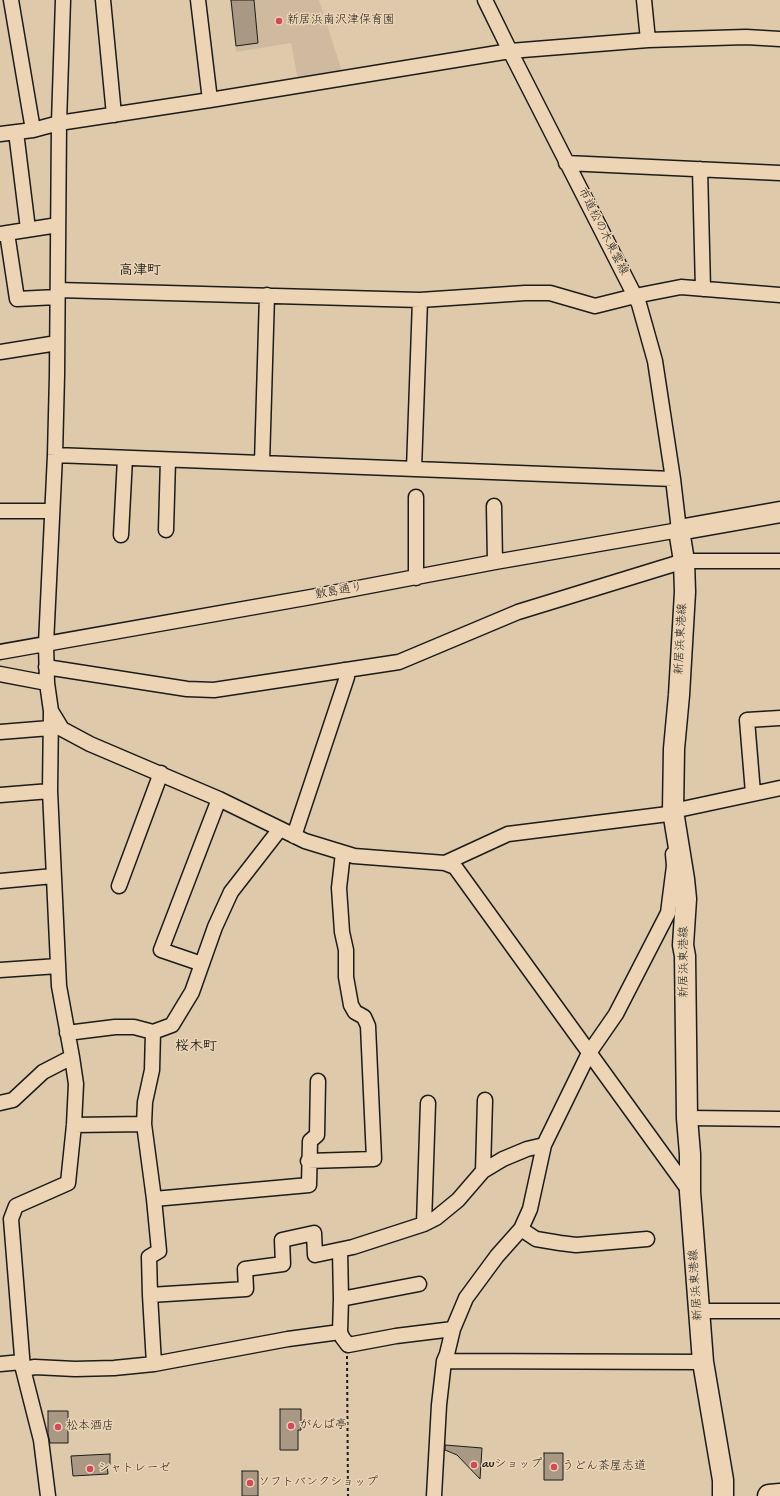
<!DOCTYPE html>
<html>
<head>
<meta charset="utf-8">
<style>
  body { margin:0 }
  canvas { display:block; background:#dfc9ab }
</style>
</head>
<body>
<canvas width="780" height="1496"></canvas>
<script>
const g = document.querySelector('canvas').getContext('2d');
g.lineJoin = 'round';
function fill(path, color) { g.fillStyle = color; g.fill(path, 'evenodd'); }
const shape = rows => new Path2D(rows.map(r => 'M' + r).join(''));
function strokePath(path, color, width, dash) { g.strokeStyle = color; g.lineWidth = width; g.lineCap = dash ? 'butt' : 'round'; g.setLineDash(dash || []); g.stroke(path); }
function write(font, color, halo, rows, align = 'center') {
  g.font = font + ' "Gochi Hand","Klee One",sans-serif'; g.lineWidth = 3; g.setLineDash([]); g.textBaseline = 'middle'; g.strokeStyle = halo; g.fillStyle = color; for (const [text, x, y, turn = 0] of rows) {
    g.save(); g.translate(x, y); g.rotate((+turn || 0) * Math.PI / 180); g.textAlign = isNaN(turn) ? turn : align; if (halo) g.strokeText(text, 0, 0); g.fillText(text, 0, 0); g.restore();
  }
}
const built = shape([
  [230,0,319,0,343,74,298,80,291,43,236,52]
]);
const building = shape([
  [231,0,254,0,258,43,236,46,231,0],
  [280,1409,301,1409,301,1430,298,1430,298,1450,280,1450,280,1409],
  [48,1411,68,1411,68,1443,50,1443,48,1434,48,1411],
  [445,1445,482,1448,480,1479,457,1455,445,1450,445,1445],
  [544,1453,563,1453,563,1480,544,1480,544,1453],
  [110,1454,110,1465,107,1465,108,1474,73,1476,71,1456,110,1454],
  [242,1471,258,1471,258,1496,242,1496,242,1471]
]);
const path = shape([
  [347,1356,348,1496]
]);
const minor = shape([
  [11,0,33,130],
  [63,0,59,123,57,375,55,455,46,644,47,683,51,711,62,729,90,744,219,799,305,841,354,856,445,863,455,867,690,1192],
  [103,0,114,115],
  [198,0,210,100],
  [644,0,648,40],
  [16,132,28,229],
  [0,134,33,130,59,123,210,100,510,51,648,40,746,37,780,39],
  [566,163,780,173],
  [700,169,703,289],
  [7,233,17,299,57,297],
  [0,234,58,225],
  [58,290,420,300,525,293,550,293,595,306,635,296,681,287,780,295],
  [0,352,57,343],
  [55,455,673,479],
  [262,463,267,295],
  [414,469,420,300],
  [416,497,416,578],
  [494,506,495,562],
  [0,511,52,511],
  [166,530,168,460],
  [121,535,125,458],
  [0,652,311,597,495,562,679,530,673,479,655,361,639,304,510,51,485,0],
  [46,667,187,689,214,690,399,662,518,612,684,561,780,561],
  [0,674,47,683],
  [0,732,50,728],
  [753,793,747,720,780,718],
  [0,795,50,791],
  [294,836,347,677,344,670],
  [445,863,508,834,668,814,673,811,780,788],
  [0,881,53,876],
  [119,886,161,773],
  [202,964,161,950,219,799],
  [0,970,58,966],
  [67,1033,115,1027,134,1027,153,1032],
  [485,1100,483,1171,503,1159,527,1149,544,1145,589,1053,616,1014,668,913,674,866,673,854],
  [0,1103,13,1100,43,1072,72,1057],
  [687,1118,780,1119],
  [74,1125,144,1124],
  [544,1145,530,1209,521,1229,536,1239,560,1243,576,1245,647,1239],
  [308,1161,374,1159,368,1026,364,1017,355,1012,351,1005,346,977,346,950,342,932,339,888,343,853],
  [154,1199,309,1185,310,1141,317,1135,318,1081],
  [424,1224,428,1103],
  [150,1295,246,1289,245,1269,283,1264,282,1240,314,1233,315,1255,353,1247,424,1224,436,1218,458,1200,483,1171],
  [341,1299,419,1284],
  [699,1311,780,1311],
  [340,1332,342,1337,348,1345,396,1336,453,1329],
  [444,1361,703,1362],
  [0,1364,22,1362],
  [154,1364,150,1295,149,1257,159,1251,154,1199,144,1124,145,1102,152,1070,153,1032,172,1025,192,992,215,927,231,892,280,829],
  [23,1369,35,1367,75,1369,114,1368,154,1364,288,1339,340,1332,341,1299,340,1250],
  [48,1496,41,1440,23,1369,11,1219,16,1206,68,1183,74,1125,76,1084,72,1057,59,986,50,791,51,711],
  [434,1496,439,1405,444,1361,447,1354,453,1329,466,1298,497,1256,521,1229]
]);
const secondary = shape([
  [723,1496,723,1480,703,1362,690,1192,690,1154,687,1118,685,956,683,945,686,899,684,879,673,811,674,749,679,695,685,592,684,561,679,530,780,512]
]);
const primary = shape([
  [769,1496,780,1495]
]);
const markers = [
  [279,21,4,"#d1495b"],
  [291,1426,4,"#d1495b"],
  [58,1427,4,"#d1495b"],
  [474,1465,4,"#d1495b"],
  [554,1467,4,"#d1495b"],
  [90,1469,4,"#d1495b"],
  [250,1483,4,"#d1495b"]
];
const poiNames = [
  ["新居浜南沢津保育園",287,21],
  ["がんば亭",299,1426],
  ["松本酒店",66,1427],
  ["auショップ",482,1465],
  ["うどん茶屋志道",562,1467],
  ["シャトレーゼ",98,1469],
  ["ソフトバンクショップ",258,1483]
];
const streetNames = [
  ["市道松の木東雲線",602,232,63],
  ["敷島通り",339,592,-10],
  ["新居浜東港線",682,639,-87],
  ["新居浜東港線",685,962,-90],
  ["新居浜東港線",697,1285,-94]
];
const quarterNames = [
  ["高津町",140,272],
  ["桜木町",196,1048]
];
fill(built, '#cfba9f');
fill(building, '#a99883');
strokePath(building, '#1c1c1c', 1);
strokePath(minor, '#1c1c1c', 17);
strokePath(secondary, '#1c1c1c', 23);
strokePath(primary, '#1c1c1c', 25);
strokePath(path, '#1c1c1c', 2, [3, 3]);
strokePath(minor, '#ecd4b4', 14);
strokePath(secondary, '#ecd4b4', 20);
strokePath(primary, '#ecd4b4', 22);
for (const [x, y, r, color] of markers) { const dot = new Path2D(); dot.arc(x, y, r, 0, 2 * Math.PI); g.fillStyle = color; g.fill(dot); strokePath(dot, '#ecd4b4', 1.5); }
write('12px', '#1c1c1c', '#ecd4b4', poiNames, 'left');
write('12px', '#1c1c1c', '#ecd4b4', streetNames);
write('bold 14px', '#1c1c1c', '#ecd4b4', quarterNames);
</script>
</body>
</html>
